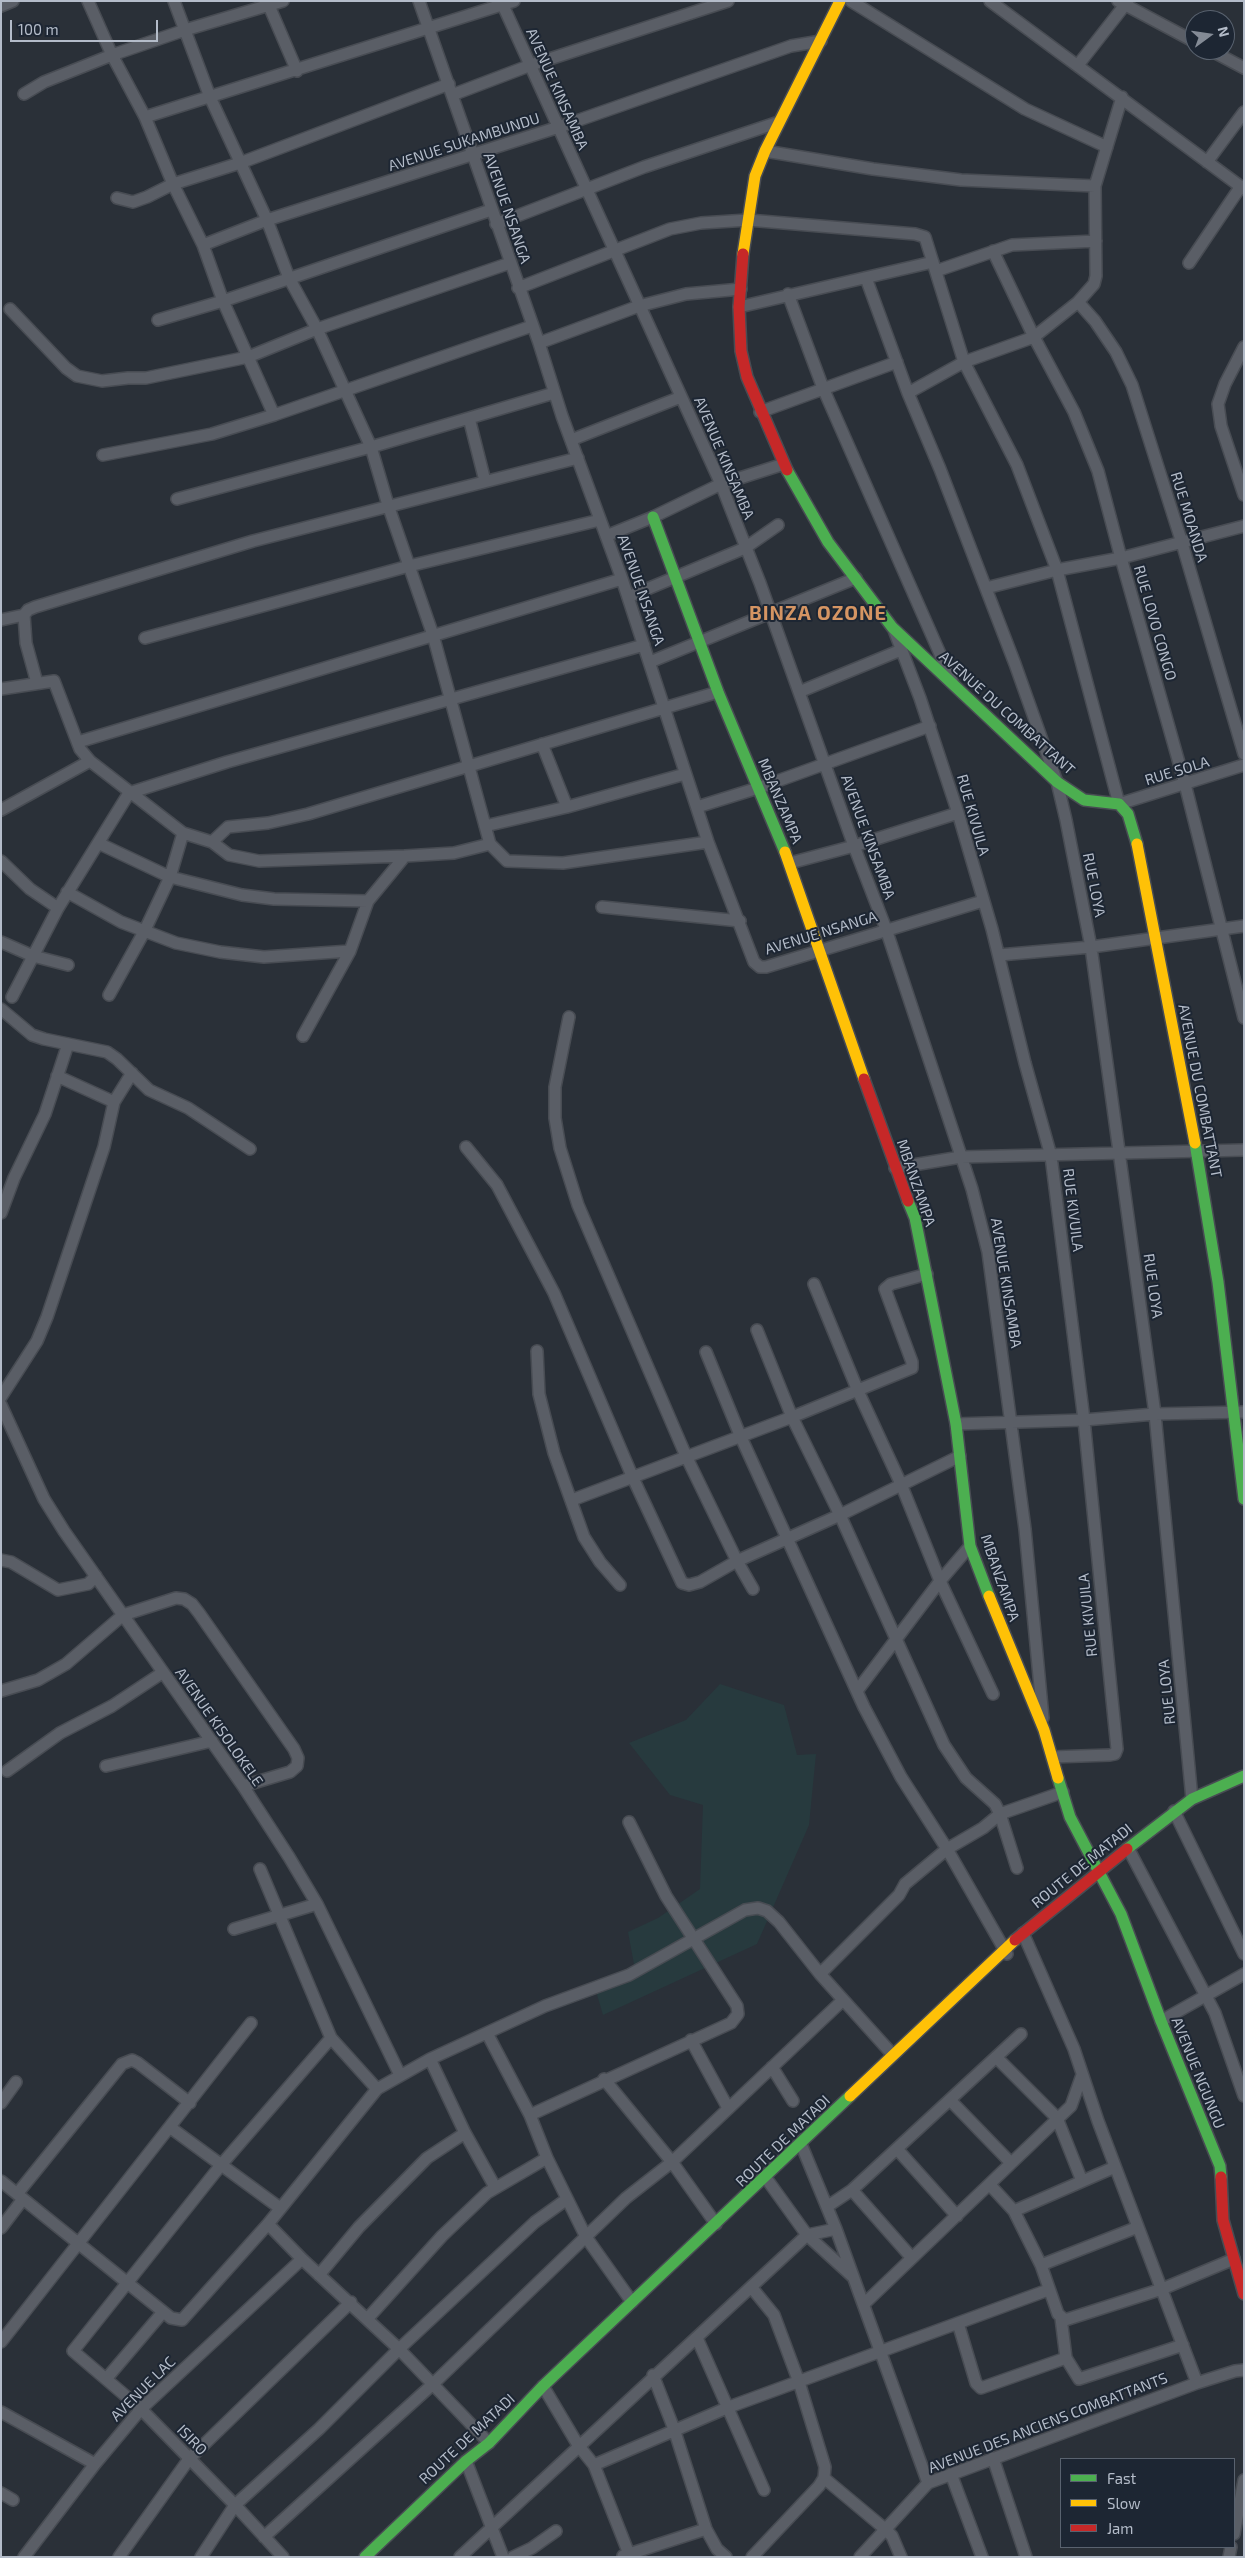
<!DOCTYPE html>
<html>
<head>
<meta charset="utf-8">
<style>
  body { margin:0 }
  #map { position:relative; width:1245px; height:2558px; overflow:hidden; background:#2a3038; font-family:"Exo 2",sans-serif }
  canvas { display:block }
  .frame { position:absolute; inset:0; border:2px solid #b4bcc9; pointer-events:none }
  .legend { position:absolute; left:1060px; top:2458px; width:175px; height:90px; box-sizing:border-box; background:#1d2633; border:1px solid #59626f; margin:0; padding:6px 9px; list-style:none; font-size:15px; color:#b4bcc9 }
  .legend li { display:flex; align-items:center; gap:10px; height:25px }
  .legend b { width:25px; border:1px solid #59626f }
  .north { position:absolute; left:1185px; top:10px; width:50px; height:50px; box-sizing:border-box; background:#1d2633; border:1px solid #59626f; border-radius:50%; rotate:76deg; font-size:14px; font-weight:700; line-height:20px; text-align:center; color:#b4bcc9 }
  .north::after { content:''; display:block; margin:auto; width:18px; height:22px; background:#848b96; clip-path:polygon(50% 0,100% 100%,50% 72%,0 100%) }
  .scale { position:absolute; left:10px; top:20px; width:148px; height:22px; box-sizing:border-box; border:2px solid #b4bcc9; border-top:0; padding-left:6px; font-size:15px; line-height:18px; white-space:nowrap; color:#b4bcc9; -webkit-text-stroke:4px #1d2633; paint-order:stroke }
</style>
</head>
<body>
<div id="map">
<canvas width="1245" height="2558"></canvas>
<div class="frame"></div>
<ul class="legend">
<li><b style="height:6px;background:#4caf50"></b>Fast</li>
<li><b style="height:6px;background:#ffc107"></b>Slow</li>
<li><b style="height:6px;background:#c62828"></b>Jam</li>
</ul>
<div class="north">N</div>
<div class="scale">100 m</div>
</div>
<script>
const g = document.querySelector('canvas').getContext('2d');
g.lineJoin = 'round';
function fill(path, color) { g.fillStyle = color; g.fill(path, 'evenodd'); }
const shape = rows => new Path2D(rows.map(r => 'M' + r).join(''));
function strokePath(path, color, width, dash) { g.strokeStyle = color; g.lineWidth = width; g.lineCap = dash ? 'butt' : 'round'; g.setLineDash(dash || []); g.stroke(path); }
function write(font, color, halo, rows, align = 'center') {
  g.font = font + ' "Exo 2",sans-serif'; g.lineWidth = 4; g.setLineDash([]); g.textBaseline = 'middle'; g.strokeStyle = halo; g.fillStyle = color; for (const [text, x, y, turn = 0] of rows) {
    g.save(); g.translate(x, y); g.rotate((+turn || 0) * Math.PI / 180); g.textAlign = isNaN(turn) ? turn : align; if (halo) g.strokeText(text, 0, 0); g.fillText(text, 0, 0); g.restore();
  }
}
const green = shape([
  [720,1684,784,1705,797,1755,816,1754,809,1825,757,1944,603,2015,596,1991,636,1975,628,1932,658,1918,700,1889,703,1805,670,1795,629,1743,686,1720]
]);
const street = shape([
  [88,1,112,55,145,117,173,184,203,245,223,301,274,415],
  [174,1,210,97,267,220,289,278,317,329,371,447,388,505,433,635,490,844,507,861,563,863,708,842],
  [267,1,297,71],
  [419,1,539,343,562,416,622,579,708,842,754,962,760,967,766,967,983,901],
  [501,1,721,484,760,583,854,846,886,929,972,1189,988,1252,1025,1529,1043,1718],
  [851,1,1025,109,1107,147],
  [990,1,1244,189],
  [1118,1,1195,42],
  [1,6,13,1],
  [1210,50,1244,68],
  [1078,65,1128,1],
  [24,94,44,82,112,55,185,30,283,1],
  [452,95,531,65,728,1],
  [145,117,514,1],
  [765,151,873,169,961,180,1095,186],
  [1207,162,1244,112],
  [117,198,133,202,147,197,173,184,240,163,449,84],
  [496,224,644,167,779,122],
  [203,245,267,220,559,127,791,46,821,41],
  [993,251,1034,337,1074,412,1098,471,1121,558,1185,784,1244,1018],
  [1189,263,1241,186],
  [936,271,1012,245,1096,241],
  [866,278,908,393,940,469,1015,664,1057,782,1066,820,1091,947,1155,1414,1192,1799],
  [518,288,670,229,701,223,748,220,915,234,925,237,964,362,1017,465,1057,570,1119,804,1244,765],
  [788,294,823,388,952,681],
  [1078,302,1095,321,1116,352,1132,385,1182,543,1244,754],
  [739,307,933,262],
  [10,309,66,368,77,376,102,381,128,378,146,378,248,357,317,329,510,263],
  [158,320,223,301,491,210],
  [539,343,639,306,686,294,741,289],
  [1244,347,1225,384,1218,404,1221,426,1244,495],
  [908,393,964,362,1034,337,1078,302,1094,284,1096,276,1095,186,1122,97],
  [760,412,897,362],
  [469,418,485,481],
  [571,440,681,397],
  [103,455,212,434,274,415,532,326],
  [177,499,371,447,554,393],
  [606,536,653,517,721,484,784,464],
  [986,588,1057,570,1121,558,1244,526],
  [628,597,745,548,778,525],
  [24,615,26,643,37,683],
  [1,620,24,615,28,610,35,607,253,541,578,458],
  [894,630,920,698,958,813,992,929,1025,1063,1051,1156,1084,1420,1117,1749,1115,1754,1110,1755,1052,1757],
  [145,638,409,566,600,520],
  [650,662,856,578],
  [1,689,54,681,80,749,90,761,183,833,212,842,229,855,259,861,405,856,454,853,490,844],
  [799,692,901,650],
  [78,742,622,579],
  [542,744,567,807],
  [697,807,758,788,930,726],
  [1,810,90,761],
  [485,826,567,807,685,774],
  [212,842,228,827,268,823,308,814,718,692],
  [98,843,170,877,242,895,274,899,368,901],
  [1,861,30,889,58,908],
  [790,863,854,846,958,813],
  [67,892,121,922,176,943,220,952,264,957,350,951],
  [602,907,740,921],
  [1,942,33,956,68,965],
  [999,955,1091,947,1244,926],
  [109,995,144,932,170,877,183,833],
  [12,997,58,908,129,793,227,762,644,645],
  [1,1009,32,1035,44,1039,107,1052,117,1059,149,1090,188,1108,250,1149],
  [569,1017,555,1087,555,1118,560,1148,578,1205,686,1456,737,1561,753,1589],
  [303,1036,350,951,368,901,405,856],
  [57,1076,114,1102],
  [466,1147,497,1185,554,1293,633,1478,682,1583,689,1585,700,1582,737,1561,840,1515,960,1456],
  [895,1168,961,1157,1244,1150],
  [1,1213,14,1178,45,1114,68,1044],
  [814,1284,858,1391,901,1484,940,1581,993,1694],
  [757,1330,792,1417,840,1515,944,1745,966,1778,995,1804,1000,1814,1017,1868],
  [537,1351,539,1394,554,1453,584,1537,600,1562,620,1585],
  [706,1352,740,1435,864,1707,901,1777,947,1849,1007,1954],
  [1,1397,37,1341,47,1317,104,1147,114,1102,132,1073],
  [1,1405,44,1499,64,1531,243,1786,289,1857,317,1904,400,2075],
  [956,1424,1084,1420,1155,1414,1244,1412],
  [572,1500,792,1417,912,1368,912,1362,885,1289,891,1284,927,1274],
  [1,1560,11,1562,58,1590,88,1584,96,1576],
  [1,1691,38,1680,66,1664,123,1615,176,1598,184,1599,192,1604,199,1613,294,1749,298,1758,297,1766,290,1772,243,1786],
  [857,1691,940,1581,970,1546],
  [106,1766,212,1741],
  [7,1771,60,1733,112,1706,162,1673],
  [1174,1811,1244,1954],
  [1128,1848,1215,2013,1244,2096],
  [260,1869,331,2038,377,2089],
  [234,1929,317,1904],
  [1023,1933,1074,2049,1098,2121,1197,2383],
  [820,1974,899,1895,905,1884,947,1849,983,1828,1000,1814,1063,1792],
  [1161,2021,1244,1974],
  [488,2035,530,2115,547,2158,586,2237,632,2302],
  [691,2040,728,2108],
  [996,2057,1057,2118,1082,2181],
  [430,2059,465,2133,495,2187],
  [772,2067,793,2101],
  [604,2079,672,2162,716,2224],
  [950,2100,1011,2163],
  [1,2103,16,2082],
  [530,2115,731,2023,738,2014,737,2006,666,1896,629,1822],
  [171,2128,280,2208],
  [801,2144,836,2229,928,2483],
  [897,2149,957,2216],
  [766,2178,807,2235,852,2276],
  [1,2181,171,2318,182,2320,268,2224,377,2089,430,2059,545,2006,629,1975,745,1910,758,1908,767,1911,779,1922,820,1974,893,2055],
  [990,2185,1014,2211,1041,2265,1058,2314,1065,2320,1162,2289,1234,2259],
  [852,2190,912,2258],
  [17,2194,122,2064,132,2060,138,2063,190,2103],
  [828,2206,852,2190,1021,2034],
  [1014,2211,1115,2167],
  [268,2224,302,2259,399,2349,489,2443],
  [1,2228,23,2199],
  [1041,2265,1138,2227],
  [319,2275,359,2227,427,2158,465,2133],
  [752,2288,774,2315,799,2382,825,2467,824,2478,819,2486,752,2557],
  [864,2304,1071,2106,1082,2075],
  [368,2318,442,2236,487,2193,547,2158],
  [1061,2318,1066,2358,1079,2379,1183,2345],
  [958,2323,976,2383,981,2388,1066,2358],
  [697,2338,764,2490],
  [1,2342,251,2023],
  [653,2375,674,2429,706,2529,717,2549,726,2557],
  [106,2379,163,2312],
  [543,2386,578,2445,594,2465,629,2554],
  [1,2412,95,2464],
  [993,2458,1026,2557],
  [466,2461,503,2557],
  [594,2465,729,2407,1048,2290],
  [951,2474,982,2557],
  [824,2478,885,2529,892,2536,901,2557],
  [1,2493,13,2500],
  [1234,2534,1244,2480],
  [264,2537,433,2384,626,2198,672,2162,843,2000],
  [623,2556,706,2529],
  [24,2557,95,2464,141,2409,302,2259],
  [119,2557,189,2459,351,2302],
  [201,2557,235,2505,319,2429,399,2349,535,2222,567,2199],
  [283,2557,235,2505,141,2409,73,2351,221,2165,331,2038],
  [460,2557,807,2235,836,2229],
  [513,2557,532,2548,556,2531],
  [860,2557,928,2483,1197,2383,1235,2371,1244,2370],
  [1229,2557,1231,2547]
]);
const fast = shape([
  [787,470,828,542,892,627,1057,782,1084,800,1119,804,1128,814,1137,844],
  [653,517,718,692,785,852],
  [1195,1143,1218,1282,1244,1499],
  [908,1201,915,1218,956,1424,970,1546,989,1596],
  [1058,1778,1070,1817,1121,1914,1161,2021,1220,2166,1221,2177],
  [1127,1849,1192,1799,1244,1776],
  [365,2557,466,2461,489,2443,543,2386,850,2096]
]);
const slow = shape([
  [743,254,755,176,765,151,840,1],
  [1137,844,1195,1143],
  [785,852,864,1079],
  [989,1596,1044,1730,1058,1778],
  [850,2096,1015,1940]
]);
const jam = shape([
  [743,254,739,307,741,351,747,377,787,470],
  [864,1079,908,1201],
  [1015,1940,1127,1849],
  [1221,2177,1223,2220,1244,2294]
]);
const streetNames = [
  ["AVENUE KINSAMBA",557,89,66],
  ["AVENUE SUKAMBUNDU",464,142,-18],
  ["AVENUE NSANGA",507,208,71],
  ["AVENUE KINSAMBA",724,458,67],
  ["RUE MOANDA",1189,517,73],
  ["AVENUE NSANGA",641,590,71],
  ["RUE LOVO CONGO",1155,623,74],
  ["AVENUE DU COMBATTANT",1007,713,42],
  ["RUE SOLA",1177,771,-17],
  ["MBANZAMPA",780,801,67],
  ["RUE KIVUILA",973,815,74],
  ["AVENUE KINSAMBA",868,837,70],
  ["RUE LOYA",1094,885,79],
  ["AVENUE NSANGA",821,933,-17],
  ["AVENUE DU COMBATTANT",1200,1091,79],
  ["MBANZAMPA",916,1183,71],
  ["RUE KIVUILA",1073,1210,83],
  ["AVENUE KINSAMBA",1006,1283,81],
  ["RUE LOYA",1153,1286,82],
  ["MBANZAMPA",1000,1578,71],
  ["RUE KIVUILA",1088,1615,-96],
  ["RUE LOYA",1167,1692,-96],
  ["AVENUE KISOLOKELE",219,1727,55],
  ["ROUTE DE MATADI",1082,1866,-39],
  ["AVENUE NGUNGU",1198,2073,68],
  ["ROUTE DE MATADI",783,2141,-44],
  ["AVENUE LAC",143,2389,-45],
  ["AVENUE DES ANCIENS COMBATTANTS",1048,2423,-21],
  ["ROUTE DE MATADI",467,2439,-43],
  ["ISIRO",192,2440,46]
];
const districtNames = [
  ["BINZA OZONE",818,613]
];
fill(green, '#273a3e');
strokePath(street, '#484c53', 14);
strokePath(fast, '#484c53', 14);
strokePath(slow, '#484c53', 14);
strokePath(jam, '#484c53', 14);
strokePath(street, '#5a5e66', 11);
strokePath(fast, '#4caf50', 11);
strokePath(slow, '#ffc107', 11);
strokePath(jam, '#c62828', 11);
write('15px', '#b4bcc9', '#1d2633', streetNames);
g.letterSpacing = '1px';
write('bold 20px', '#d59563', '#1d2633', districtNames);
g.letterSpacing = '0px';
</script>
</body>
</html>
